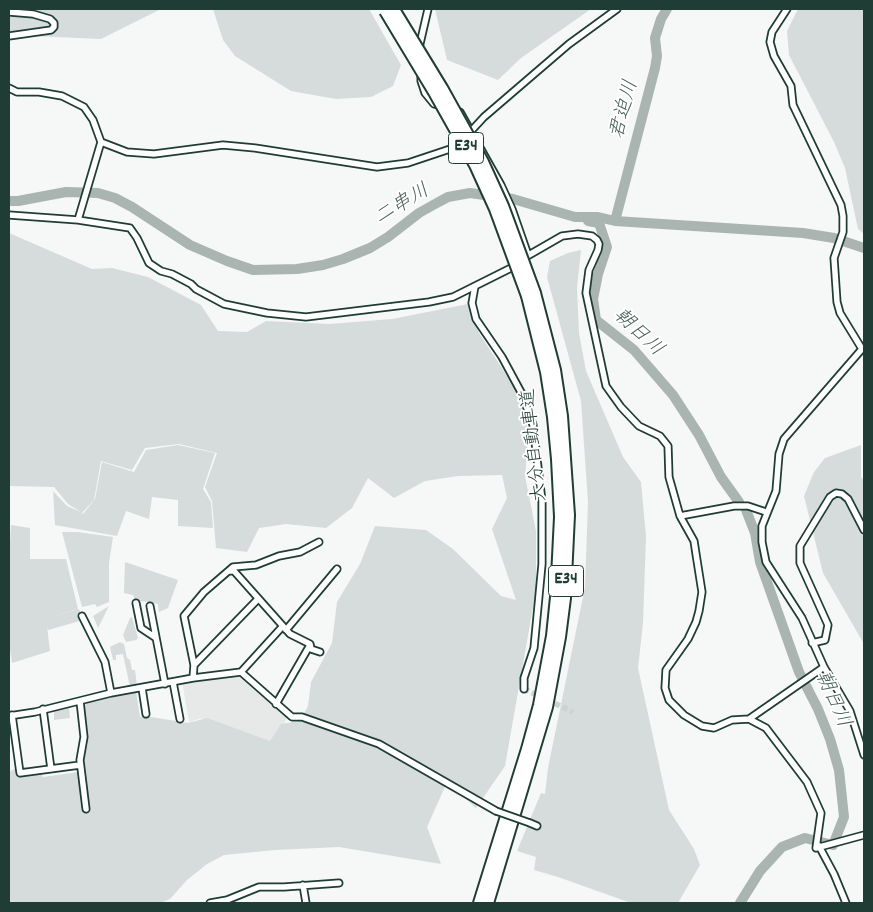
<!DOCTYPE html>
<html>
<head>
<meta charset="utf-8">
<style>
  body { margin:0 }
  #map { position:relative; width:873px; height:912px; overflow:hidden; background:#f6f7f7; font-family:Dekko,sans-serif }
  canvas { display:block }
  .frame { position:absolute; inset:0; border:10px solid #1f3d34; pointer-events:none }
</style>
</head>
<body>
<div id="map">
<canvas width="873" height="912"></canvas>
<div class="frame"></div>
</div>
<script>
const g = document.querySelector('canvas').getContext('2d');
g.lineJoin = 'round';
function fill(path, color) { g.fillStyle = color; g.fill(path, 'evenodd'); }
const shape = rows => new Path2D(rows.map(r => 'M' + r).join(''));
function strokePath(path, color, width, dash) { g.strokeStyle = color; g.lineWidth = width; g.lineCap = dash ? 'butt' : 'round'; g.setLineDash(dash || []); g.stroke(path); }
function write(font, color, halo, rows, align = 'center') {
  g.font = font + ' Dekko,"Klee One",sans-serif'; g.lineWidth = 4; g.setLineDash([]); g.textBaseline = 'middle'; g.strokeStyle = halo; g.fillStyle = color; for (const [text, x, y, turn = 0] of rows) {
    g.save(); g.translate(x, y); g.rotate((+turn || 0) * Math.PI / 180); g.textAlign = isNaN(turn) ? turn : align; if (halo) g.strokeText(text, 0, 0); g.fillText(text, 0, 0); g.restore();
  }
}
const built = shape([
  [238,676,276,709,287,716,272,760,198,767,202,718,189,722,182,681]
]);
const green = shape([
  [9,9,161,9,101,39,9,35],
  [213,9,369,9,401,65,393,86,371,97,336,99,291,91,235,56,223,40],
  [435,9,591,9,521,58,498,80,447,60],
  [798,9,864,9,864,234,858,229,845,168,834,142,789,55,787,31],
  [9,233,92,269,112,268,148,277,201,305,218,331,247,332,266,321,329,324,392,319,468,304,479,333,518,393,529,432,525,476,536,531,536,590,505,766,476,808,447,782,427,827,441,864,339,847,275,850,224,855,207,864,187,880,170,899,160,903,9,903,9,772,20,766,38,770,43,777,79,772,84,812,89,812,84,755,88,729,86,729,83,702,136,691,140,717,145,716,188,723,207,718,270,741,281,724,300,721,308,706,311,682,332,643,337,602,360,564,375,526,426,530,453,549,501,596,516,600,492,529,507,498,502,475,458,476,425,481,394,498,368,478,352,508,326,528,286,524,259,528,247,552,216,548,212,501,205,487,217,453,179,444,145,448,132,470,101,461,94,500,82,513,83,514,95,499,102,462,134,472,146,450,178,445,215,453,203,489,211,502,213,528,178,526,178,500,152,497,149,519,126,511,117,536,55,525,53,491,67,506,81,512,68,504,54,487,9,486],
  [581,250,577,288,579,333,586,371,623,457,641,482,646,536,643,623,638,668,669,810,694,849,700,865,678,903,631,903,558,877,534,870,536,857,517,851,541,793,545,794,548,768,585,587,588,502,581,401,547,277,550,261,568,253],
  [861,445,861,477,864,481,864,644,823,573,804,496,814,472,825,458],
  [11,525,30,528,30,559,66,559,78,609,45,619,79,609,83,620,48,630,47,626,50,651,12,663,9,642,9,560],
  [62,532,78,532,113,537,109,563,109,602,97,607,95,604,82,607],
  [125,562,178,580,168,608,159,612,158,604,135,600,133,595,124,593],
  [109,606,98,628,93,616],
  [132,617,138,638,136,640,126,642,123,635,130,618],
  [120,642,124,644,127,658,130,660,132,670,135,670,137,686,130,687,123,654,116,655,116,660,113,660,110,647],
  [69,707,70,718,54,720,54,711]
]);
const river = shape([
  [9,201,18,201,66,192,98,193,115,198,132,207,190,245,227,261,253,270,297,269,323,265,343,259,370,248,388,237,419,213,435,204,448,197,470,193,513,199,575,217,598,217,615,221,803,233,834,238,864,248],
  [588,221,599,223,607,247,598,274,593,299,596,320,634,350,673,395,699,435,721,477,739,502],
  [615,221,655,68,657,56,655,38,661,19,667,9],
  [740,903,760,871,782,847,805,838,833,845,844,817,839,770,830,739,818,709,799,672,760,562,755,533,746,510]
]);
const minorTunnel = shape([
  [524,689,573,712]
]);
const minor = shape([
  [787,9,772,32,770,42,774,56,791,86,793,105,841,205,843,216,843,232,834,258,837,302,840,313,862,349],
  [9,12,33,14,50,19,54,23,54,27,51,30,9,36],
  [419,48,428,9],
  [421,74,421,81,425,93,434,104,441,105],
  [9,88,17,92,39,92,62,96,84,107,93,120,101,142,78,220],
  [460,112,501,185,512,209,528,255],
  [101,142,127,152,154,154,223,145,255,148,377,167,408,163,450,149,472,130,484,117,569,44,617,9],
  [9,215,78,220,130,228,137,238,149,263,161,271,172,274,191,284,196,289,224,304,267,313,306,317,429,302,453,297,475,286],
  [522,259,562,236,578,234,592,236,597,240,599,244,598,250,589,270,586,293,606,386,621,407,639,426,660,436,668,446,669,477,680,516,694,541,696,554,702,592,699,611,696,622,688,639,666,670,665,688,669,700,684,715,702,726,714,728,732,720,749,719,766,728,807,782,821,813,816,848],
  [514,264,513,267,475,286,472,303,476,319,502,357,522,394,533,425,542,501,542,564,534,648,524,678,524,689],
  [864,349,862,349,784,439,779,454,776,491,762,526,762,542,766,562,802,618,824,667,850,711,864,755],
  [680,516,734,506,748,506,766,512],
  [229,571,234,571,290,634,310,644,311,649,320,652],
  [136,603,141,628,156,638],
  [150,606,165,684],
  [82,616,105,662,111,693],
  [286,630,337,569],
  [812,643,825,640,828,625,800,563,800,546,830,497,836,493,842,494,848,499,864,530],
  [194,665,258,599],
  [241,672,292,717,302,717,379,744,496,811],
  [193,678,194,665,184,616,204,592,233,567,256,565,279,556,300,552,319,542],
  [173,682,180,719],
  [142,688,146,714],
  [80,701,84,737,80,760,86,809],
  [276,704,310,645],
  [43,709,51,769],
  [12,715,20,773,80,765],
  [9,716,35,712,111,693,193,678,241,672,282,627],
  [749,719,824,667],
  [530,823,537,826],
  [819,846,834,874,846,903],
  [816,848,864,835],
  [303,885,306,903],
  [210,903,227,900,259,887,284,887,339,883]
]);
const motorway = shape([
  [479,903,527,749,539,705,552,636,556,597,560,517,557,459,553,417,546,372,527,296],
  [488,903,547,707,560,637,565,598,569,515,562,416,555,370,535,293]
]);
const minorBridge = shape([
  [496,811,530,823]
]);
const motorwayBridge = shape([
  [385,11,435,94,475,165,495,209,527,296],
  [395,11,442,88,483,162,503,206,535,293]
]);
const shields = [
  [466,148,35],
  [566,581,35]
];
const shieldNames = [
  ["E34",466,148],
  ["E34",566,581]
];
const streetNames = [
  ["大分自動車道",536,445,-96]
];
const waterNames = [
  ["君迫川",626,110,-75],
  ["二串川",403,206,-31],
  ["朝日川",637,334,43],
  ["朝日川",831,700,66]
];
fill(built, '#e6e9e8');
fill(green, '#d6dcdb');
strokePath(river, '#aab5b1', 10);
strokePath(minorTunnel, '#cbd2d0', 5.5, [5.5, 3]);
strokePath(minor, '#1f3d34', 9);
strokePath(motorway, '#1f3d34', 14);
strokePath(minor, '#fff', 5.5);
strokePath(motorway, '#fff', 10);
strokePath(minorBridge, '#1f3d34', 9, []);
strokePath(motorwayBridge, '#1f3d34', 14, []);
strokePath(minorBridge, '#fff', 5.5);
strokePath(motorwayBridge, '#fff', 10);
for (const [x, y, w] of shields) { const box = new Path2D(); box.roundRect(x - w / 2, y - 15.5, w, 31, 4); g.fillStyle = '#fff'; g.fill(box); strokePath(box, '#1f3d34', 1); }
write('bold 18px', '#1f3d34', null, shieldNames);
write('19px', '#1f3d34', '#fff', streetNames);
write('italic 20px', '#49615a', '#fff', waterNames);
</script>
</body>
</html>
